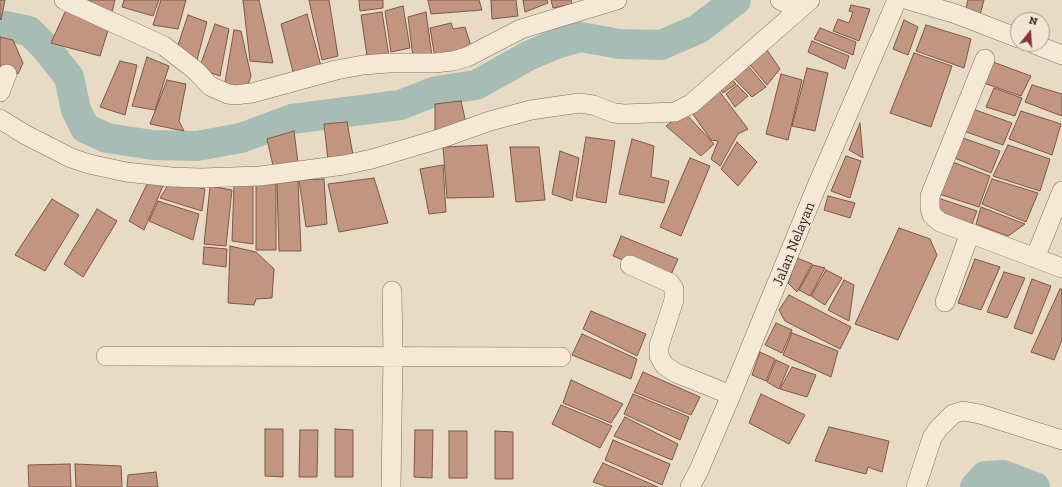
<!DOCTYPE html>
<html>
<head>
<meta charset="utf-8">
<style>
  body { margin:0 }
  #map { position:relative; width:1062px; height:487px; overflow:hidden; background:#e8dbc5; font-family:"Zilla Slab",serif }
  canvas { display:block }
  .north { position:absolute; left:1010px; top:12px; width:40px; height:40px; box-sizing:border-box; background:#f1e6d4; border:1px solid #a59a8c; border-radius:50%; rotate:17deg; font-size:11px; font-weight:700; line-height:16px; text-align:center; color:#332720 }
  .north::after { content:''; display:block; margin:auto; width:14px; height:18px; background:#89353e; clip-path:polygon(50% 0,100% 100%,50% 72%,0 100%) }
</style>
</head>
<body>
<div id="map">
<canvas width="1062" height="487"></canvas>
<div class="north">N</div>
</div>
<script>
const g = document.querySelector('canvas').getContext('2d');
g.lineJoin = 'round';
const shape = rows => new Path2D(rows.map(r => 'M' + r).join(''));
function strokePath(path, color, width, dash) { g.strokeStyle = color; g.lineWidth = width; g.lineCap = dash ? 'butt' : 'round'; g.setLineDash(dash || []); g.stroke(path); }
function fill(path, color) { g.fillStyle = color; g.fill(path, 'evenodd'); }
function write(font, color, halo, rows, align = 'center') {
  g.font = font + ' "Zilla Slab",serif'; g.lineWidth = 3.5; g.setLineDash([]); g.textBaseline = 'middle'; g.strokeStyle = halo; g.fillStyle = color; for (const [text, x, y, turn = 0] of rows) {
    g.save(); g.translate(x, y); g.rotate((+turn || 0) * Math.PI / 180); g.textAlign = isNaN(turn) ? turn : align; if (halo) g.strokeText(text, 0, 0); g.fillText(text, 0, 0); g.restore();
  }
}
const river = shape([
  [0,25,29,31,45,47,69,77,76,110,85,128,107,138,153,145,197,146,241,138,292,119,400,105,436,91,476,85,528,56,556,44,580,37,620,44,661,45,698,29,736,0],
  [975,487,985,476,1003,475,1035,487]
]);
const building = shape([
  [0,0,5,0,1,20,0,19,0,0],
  [74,0,115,0,112,12,74,0],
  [124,0,159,0,153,16,122,7,124,0],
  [161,0,186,0,178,29,153,25,161,0],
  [243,0,259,0,273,63,250,61,243,0],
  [309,0,329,0,338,56,322,60,309,0],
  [359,0,383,0,383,8,360,11,359,0],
  [428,0,479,0,482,10,431,14,428,0],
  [491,0,516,0,518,16,492,19,491,0],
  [523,0,547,0,548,3,525,12,523,0],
  [551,0,571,0,572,4,553,8,551,0],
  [968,0,984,0,980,15,965,11,968,0],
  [851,5,870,9,859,41,833,31,838,19,849,23,853,12,849,11,851,5],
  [403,6,410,48,391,52,385,11,403,6],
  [66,10,109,27,100,56,51,43,66,10],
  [382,12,389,56,367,56,361,15,382,12],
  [426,12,432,56,413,57,408,17,426,12],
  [307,14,321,66,294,76,281,24,307,14],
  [188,15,207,22,197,60,176,51,188,15],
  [904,20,918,27,908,55,893,49,904,20],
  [451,23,453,29,465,27,471,46,435,58,430,28,451,23],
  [215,24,229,29,220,76,199,69,215,24],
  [926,25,971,39,964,68,916,51,926,25],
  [820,28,856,42,853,55,814,39,820,28],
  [234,30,241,31,251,76,246,90,224,88,234,30],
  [0,37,13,40,23,63,18,74,0,67,0,37],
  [812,41,849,56,845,69,808,52,812,41],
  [765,47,780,69,767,85,746,60,765,47],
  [914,53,952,66,931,127,890,113,914,53],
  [147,57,169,66,155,110,132,106,147,57],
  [985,59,1031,76,1021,96,978,81,985,59],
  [120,61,137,65,125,115,100,107,120,61],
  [744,61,766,87,752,97,730,74,744,61],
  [807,68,828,73,815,131,792,126,807,68],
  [781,74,802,80,788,140,766,134,781,74],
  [728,75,736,84,723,93,716,84,728,75],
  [167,80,186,84,179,121,184,131,150,124,167,80],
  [737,85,748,96,735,107,726,94,737,85],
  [1032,85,1062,94,1062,116,1025,102,1032,85],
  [994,88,1022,98,1015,116,986,107,994,88],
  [719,91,748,129,738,134,720,166,711,159,718,141,711,140,690,110,719,91],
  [461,101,467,128,435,132,435,104,461,101],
  [970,108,1012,123,1003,145,961,130,970,108],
  [1021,111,1061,124,1052,155,1009,139,1021,111],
  [684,112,714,144,701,156,666,126,684,112],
  [347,122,353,155,328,160,324,124,347,122],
  [860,123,863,158,849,150,860,123],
  [294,131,298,163,274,170,267,139,294,131],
  [586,137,615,141,606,203,576,197,586,137],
  [960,137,1000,151,991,173,952,157,960,137],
  [632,139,654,146,651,177,669,181,664,203,619,194,632,139],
  [737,142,757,162,738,186,721,169,737,142],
  [487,145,494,197,447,198,443,147,487,145],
  [1008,145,1050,159,1040,191,993,176,1008,145],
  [510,147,539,147,545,200,516,202,510,147],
  [560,151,579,158,572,201,552,194,560,151],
  [846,156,861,161,850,198,831,191,846,156],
  [690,158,710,166,681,236,660,227,690,158],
  [947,160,990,176,979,207,936,193,947,160],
  [443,165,446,212,429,214,420,169,443,165],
  [374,178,388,223,339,232,328,184,374,178],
  [324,179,327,224,306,227,299,180,324,179],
  [992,179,1038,193,1026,222,982,204,992,179],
  [149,180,163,186,144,230,129,221,149,180],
  [298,181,301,251,279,251,277,182,298,181],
  [170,182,205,189,202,211,160,198,170,182],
  [256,183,276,183,276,250,256,250,256,183],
  [234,184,253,184,253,244,232,241,234,184],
  [210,186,232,190,226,246,204,244,210,186],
  [828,196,855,203,850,218,824,210,828,196],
  [935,197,977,211,972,224,941,213,935,197],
  [52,199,79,215,45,271,15,255,52,199],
  [158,201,199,214,193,240,149,221,158,201],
  [981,207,1025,224,1008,236,976,224,981,207],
  [97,209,117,221,83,277,64,264,97,209],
  [899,228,930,239,937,255,898,340,855,324,899,228],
  [621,236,678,259,669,279,613,256,621,236],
  [230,246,256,252,274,269,272,298,256,299,254,305,228,303,230,246],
  [204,247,227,249,226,267,203,264,204,247],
  [797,258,812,264,797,292,788,283,797,258],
  [975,259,1000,267,981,310,958,303,975,259],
  [813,265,825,268,810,296,799,290,813,265],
  [826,270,842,278,825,305,811,296,826,270],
  [1004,272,1025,278,1007,318,987,312,1004,272],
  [1032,279,1051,286,1032,334,1014,328,1032,279],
  [844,280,854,285,849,321,828,310,844,280],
  [1060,289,1062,289,1062,340,1054,360,1031,352,1060,289],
  [789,295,851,327,840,349,785,321,779,310,789,295],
  [591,311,646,334,637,356,583,329,591,311],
  [776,323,792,330,782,353,765,345,776,323],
  [792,333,838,351,831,377,783,355,792,333],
  [582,334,637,359,631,379,572,355,582,334],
  [760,352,775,359,766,381,752,375,760,352],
  [776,360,789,366,779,389,767,382,776,360],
  [792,367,816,375,807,397,780,389,792,367],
  [643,372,700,397,691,415,634,392,643,372],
  [571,380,623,404,611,423,563,403,571,380],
  [633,394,689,417,680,440,624,414,633,394],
  [761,394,805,415,789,444,749,423,761,394],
  [561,405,612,426,600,448,552,424,561,405],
  [625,417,678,444,672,460,614,436,625,417],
  [829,427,889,441,882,472,868,467,866,474,815,461,829,427],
  [265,429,283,429,283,477,265,476,265,429],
  [335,429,353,430,353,477,335,477,335,429],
  [300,430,318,430,317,477,299,477,300,430],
  [415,430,433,430,432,478,414,477,415,430],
  [449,431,467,431,467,478,449,478,449,431],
  [495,431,513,432,513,479,495,479,495,431],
  [613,440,670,464,662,485,605,460,613,440],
  [603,463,658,487,607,487,593,482,603,463],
  [70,464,71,487,29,487,28,465,70,464],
  [75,464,121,466,122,487,76,487,75,464],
  [156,472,158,487,127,487,128,475,156,472]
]);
const minor = shape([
  [64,0,164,46,195,70,210,86,228,94,235,95,252,93,336,70,363,65,389,63,434,63,453,61,467,57,521,29,617,0],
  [780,0,798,9],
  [908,0,956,14,1018,38],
  [1034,44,1062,55],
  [985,59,930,196,930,208,932,215,940,222,1062,268],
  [0,92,7,74],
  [0,119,24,134,71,158,89,164,126,172,171,177,201,178,260,176,344,165,372,159,442,138,490,121,531,110,579,103,593,105,614,113,624,114,675,112,691,104,810,0],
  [1035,258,1062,191],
  [630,265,670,283,674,289,674,300,659,346,659,356,664,365,676,373,731,395],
  [945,302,970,233],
  [106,356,561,357],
  [391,487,393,356,392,291],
  [690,487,699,470,731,395,816,188,897,0],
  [916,487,932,438,938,429,953,414,963,411,980,414,1062,440]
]);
const streetNames = [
  ["Jalan Nelayan",794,244,-68]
];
strokePath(river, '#a6bcb4', 30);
fill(building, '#c29580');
strokePath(building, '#7d5746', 1);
strokePath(minor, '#816d5d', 20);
strokePath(minor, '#f4e9d7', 19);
write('15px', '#332720', '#f1e6d4', streetNames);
</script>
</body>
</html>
